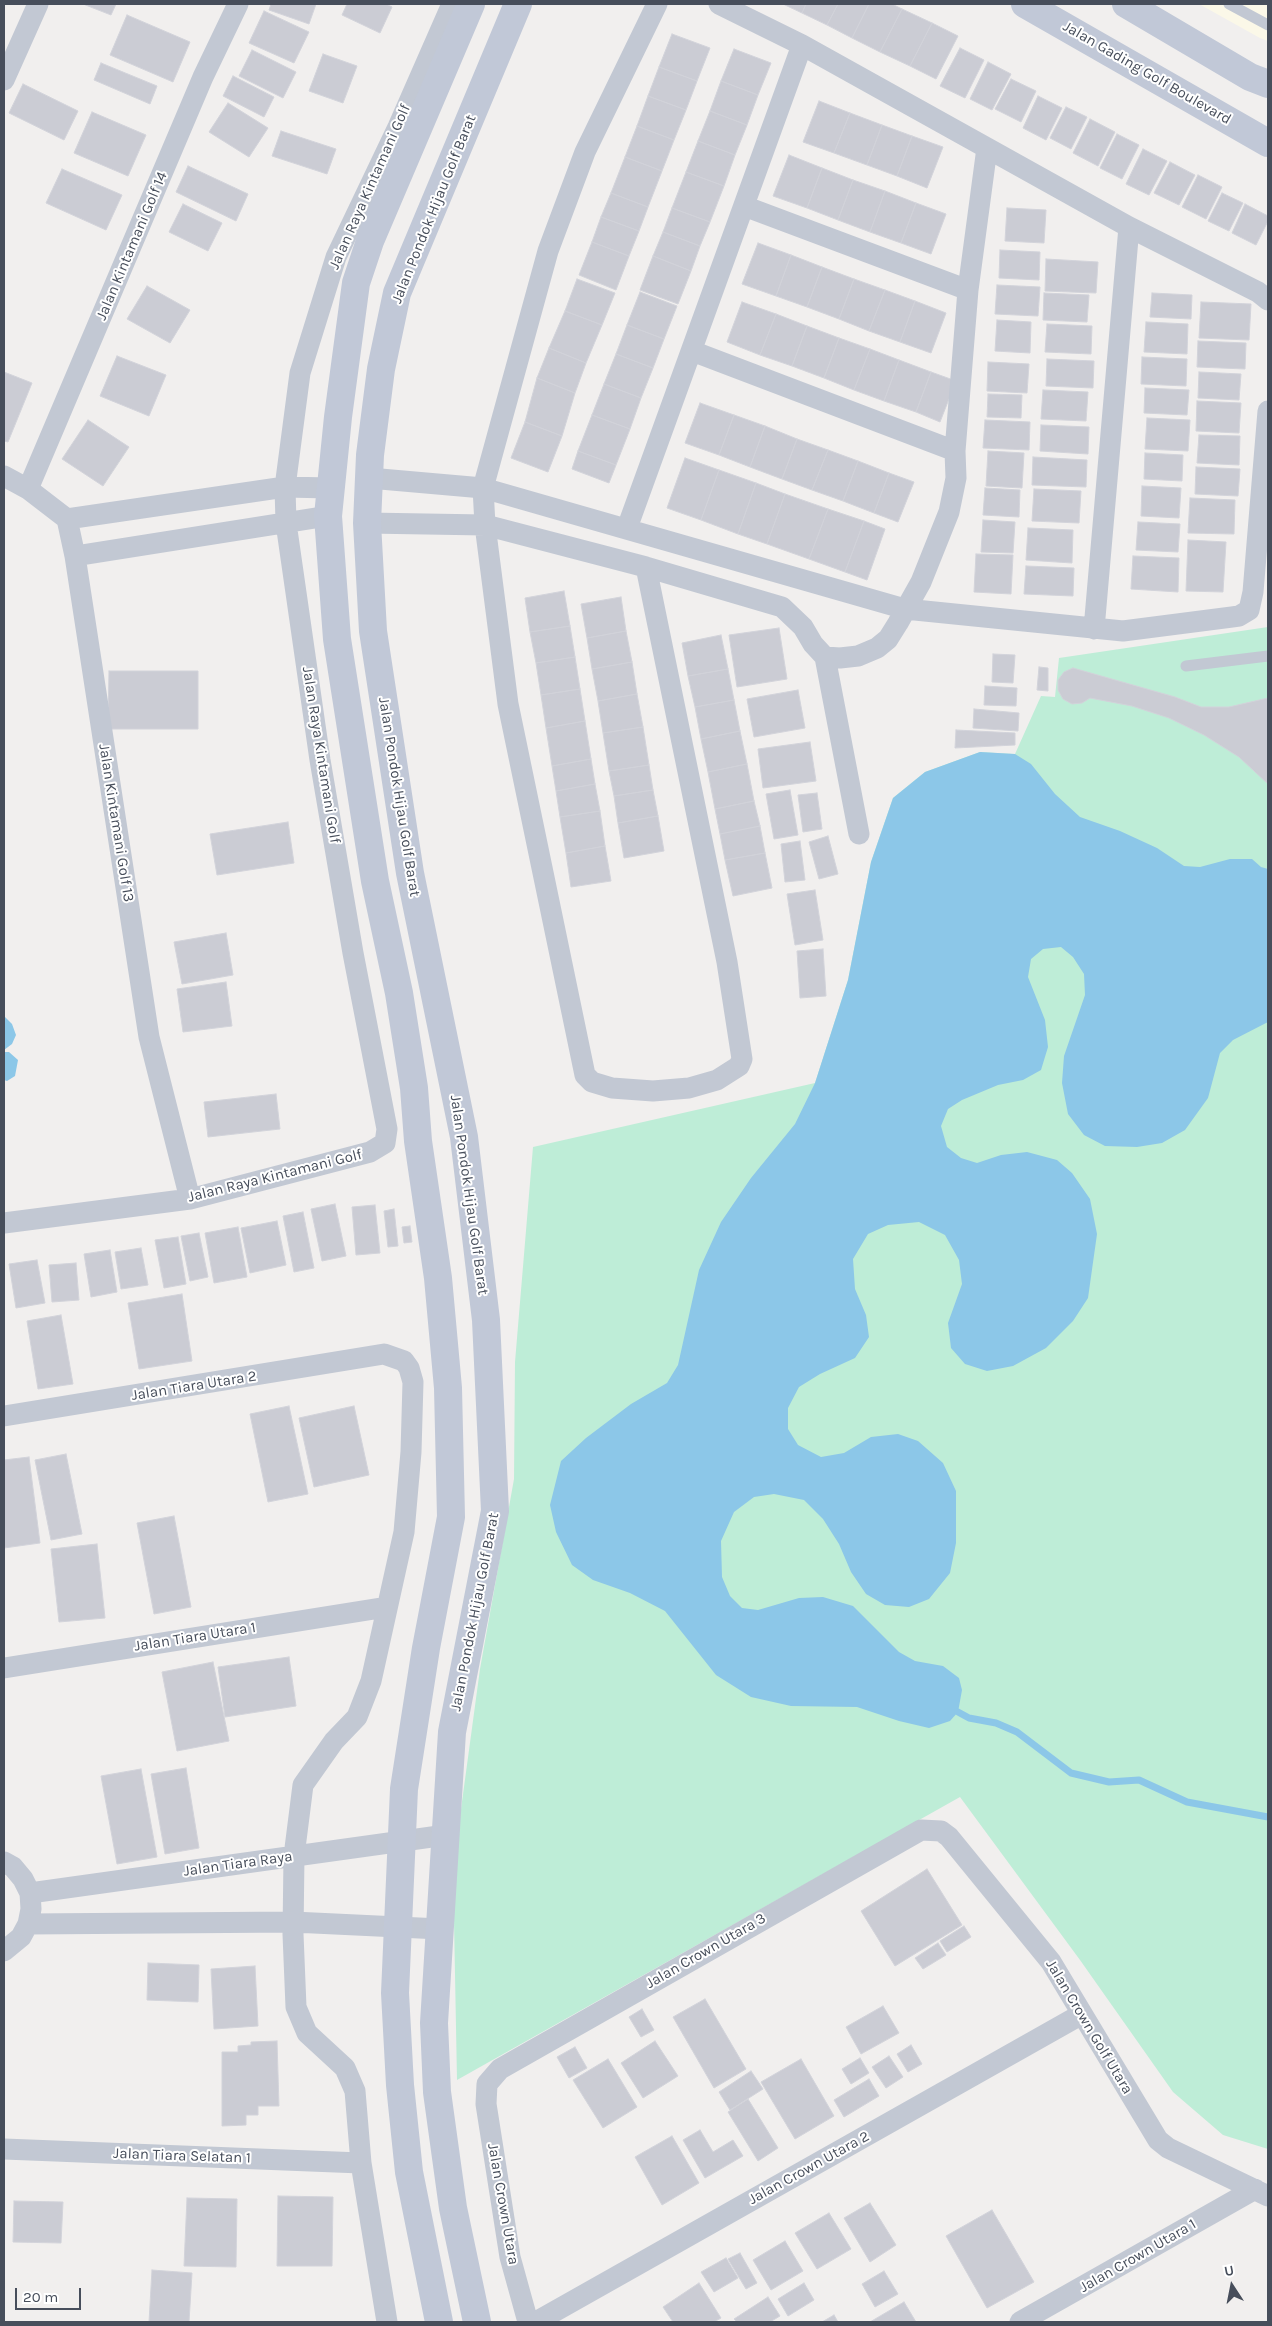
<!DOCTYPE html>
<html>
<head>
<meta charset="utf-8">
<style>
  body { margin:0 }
  #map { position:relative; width:1272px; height:2326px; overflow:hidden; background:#f1efee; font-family:Karla,sans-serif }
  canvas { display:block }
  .frame { position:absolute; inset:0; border:5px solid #474e5b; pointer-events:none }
  .north { position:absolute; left:1207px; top:2261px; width:50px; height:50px; -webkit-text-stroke:4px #fff; paint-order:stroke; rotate:349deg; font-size:14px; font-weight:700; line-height:20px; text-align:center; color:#474e5b }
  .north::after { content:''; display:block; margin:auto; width:18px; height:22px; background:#474e5b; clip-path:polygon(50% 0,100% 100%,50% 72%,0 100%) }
  .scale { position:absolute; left:15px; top:2288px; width:66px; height:22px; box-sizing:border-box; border:2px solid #474e5b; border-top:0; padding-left:6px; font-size:15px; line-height:18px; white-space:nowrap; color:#474e5b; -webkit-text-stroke:4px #fff; paint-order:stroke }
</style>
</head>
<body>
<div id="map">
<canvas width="1272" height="2326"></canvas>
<div class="frame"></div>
<div class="north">U</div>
<div class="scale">20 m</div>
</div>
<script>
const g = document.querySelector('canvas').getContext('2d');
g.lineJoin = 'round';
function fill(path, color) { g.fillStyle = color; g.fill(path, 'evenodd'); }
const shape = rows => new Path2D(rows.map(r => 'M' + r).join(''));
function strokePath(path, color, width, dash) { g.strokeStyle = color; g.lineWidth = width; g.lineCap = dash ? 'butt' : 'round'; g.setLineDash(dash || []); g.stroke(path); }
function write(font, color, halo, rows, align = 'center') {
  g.font = font + ' Karla,sans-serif'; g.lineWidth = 4; g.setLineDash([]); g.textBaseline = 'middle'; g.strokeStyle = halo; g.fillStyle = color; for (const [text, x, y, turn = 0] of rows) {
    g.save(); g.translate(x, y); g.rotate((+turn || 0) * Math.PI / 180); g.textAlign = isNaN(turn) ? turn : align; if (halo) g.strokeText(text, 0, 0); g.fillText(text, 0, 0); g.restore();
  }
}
const commercial = shape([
  [1199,4,1268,4,1268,41,1260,38]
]);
const green = shape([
  [1268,627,1268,2149,1223,2135,1173,2092,1080,1960,960,1797,457,2080,453,1868,480,1669,514,1479,515,1362,533,1147,815,1083,848,980,871,862,893,798,925,772,980,752,1015,754,1041,696,1055,697,1059,658]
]);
const water = shape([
  [980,752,1015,754,1031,764,1055,794,1080,817,1120,831,1157,848,1184,866,1200,867,1230,859,1252,859,1261,867,1268,869,1268,1022,1233,1040,1220,1053,1208,1098,1185,1130,1162,1143,1137,1147,1105,1146,1084,1135,1068,1114,1062,1083,1064,1056,1085,995,1084,974,1073,957,1061,947,1043,949,1031,959,1028,977,1045,1020,1048,1047,1041,1070,1023,1080,998,1085,962,1100,948,1109,941,1126,947,1147,961,1158,977,1163,1001,1155,1027,1152,1057,1160,1072,1173,1090,1199,1097,1234,1088,1298,1073,1321,1046,1348,1013,1366,987,1371,965,1364,951,1348,948,1323,962,1284,959,1260,945,1235,919,1222,888,1225,868,1234,853,1259,855,1289,866,1315,869,1337,855,1358,820,1374,799,1387,788,1408,788,1429,798,1445,821,1457,844,1453,871,1437,898,1434,918,1441,943,1463,956,1491,956,1543,950,1573,929,1599,909,1607,885,1605,866,1594,851,1572,839,1544,823,1519,804,1500,774,1494,754,1497,734,1512,721,1541,722,1577,730,1596,742,1608,758,1610,799,1598,823,1597,853,1606,899,1652,915,1661,943,1666,959,1678,962,1690,958,1712,950,1721,929,1728,899,1721,857,1707,791,1706,751,1697,716,1675,665,1611,630,1593,593,1580,572,1565,556,1532,550,1505,561,1461,586,1438,631,1404,667,1383,678,1365,699,1270,721,1222,751,1178,795,1124,815,1083,848,980,871,862,893,798,925,772],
  [4,1016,12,1024,16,1035,12,1044,4,1050],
  [4,1052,9,1052,18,1060,15,1076,7,1081,4,1080]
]);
const stream = shape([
  [958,1712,969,1718,996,1723,1017,1732,1071,1773,1109,1782,1139,1780,1187,1802,1268,1817]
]);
const building = shape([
  [83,4,116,4,111,15,83,4],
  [271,4,316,4,309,24,269,10,271,4],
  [347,4,386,4,392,7,380,33,342,15,347,4],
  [783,4,806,4,802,13,783,4],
  [806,4,838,4,827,25,802,13,806,4],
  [838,4,869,4,852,38,827,25,838,4],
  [869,4,892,4,902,9,880,52,852,38,869,4],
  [902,9,932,23,910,66,880,52,902,9],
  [264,11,309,32,294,63,249,43,264,11],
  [127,15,190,42,173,82,110,55,127,15],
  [932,23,958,36,936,79,910,66,932,23],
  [672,34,710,48,697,81,659,67,672,34],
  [960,48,984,60,965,98,940,86,960,48],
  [734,49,771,63,758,95,721,81,734,49],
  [252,50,296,72,283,98,239,76,252,50],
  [323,54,357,66,343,103,309,91,323,54],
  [988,62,1011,74,992,110,970,99,988,62],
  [101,63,157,86,150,104,94,80,101,63],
  [659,67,697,81,686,110,648,96,659,67],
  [233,76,274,97,264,117,223,96,233,76],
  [1011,79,1036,91,1021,122,995,109,1011,79],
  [721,81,758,95,747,125,710,111,721,81],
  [23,84,78,111,64,140,9,113,23,84],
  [648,96,686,110,674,140,637,126,648,96],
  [1038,96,1062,108,1046,140,1023,128,1038,96],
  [819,101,850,113,834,153,803,142,819,101],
  [228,103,268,128,249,157,209,132,228,103],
  [1066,107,1087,117,1071,149,1050,138,1066,107],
  [710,111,747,125,735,155,698,141,710,111],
  [92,112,146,135,128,176,74,153,92,112],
  [850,113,882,125,867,165,834,153,850,113],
  [1090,119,1115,132,1098,166,1073,153,1090,119],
  [882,125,912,136,897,176,867,165,882,125],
  [637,126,674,140,662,171,625,157,637,126],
  [281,131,336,149,327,174,272,156,281,131],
  [1117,134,1139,145,1122,179,1100,168,1117,134],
  [912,136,943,147,927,188,897,176,912,136],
  [698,141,735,155,724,186,686,172,698,141],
  [1143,149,1167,161,1149,195,1126,184,1143,149],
  [789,155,822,168,807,208,773,196,789,155],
  [625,157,662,171,648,207,611,193,625,157],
  [1170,162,1195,175,1179,205,1154,193,1170,162],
  [188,166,248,194,236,221,176,192,188,166],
  [822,168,853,180,838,220,807,208,822,168],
  [62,169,122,195,106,230,46,203,62,169],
  [686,172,724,186,710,222,672,208,686,172],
  [1198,175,1222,187,1206,219,1182,207,1198,175],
  [853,180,885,191,870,232,838,220,853,180],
  [885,191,916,203,901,243,870,232,885,191],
  [611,193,648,207,639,231,601,217,611,193],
  [1222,193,1243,203,1229,231,1208,221,1222,193],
  [916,203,946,214,931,254,901,243,916,203],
  [183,204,222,223,208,251,169,232,183,204],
  [1245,204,1268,216,1268,221,1256,245,1232,233,1245,204],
  [672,208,710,222,700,246,663,232,672,208],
  [1007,208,1046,210,1044,243,1005,241,1007,208],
  [601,217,639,231,629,256,592,242,601,217],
  [663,232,700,246,691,271,653,256,663,232],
  [592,242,629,256,616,290,579,275,592,242],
  [758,243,791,255,776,296,742,284,758,243],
  [1000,250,1040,252,1039,280,999,278,1000,250],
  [791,255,822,267,807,307,776,296,791,255],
  [653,256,691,271,678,304,640,290,653,256],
  [1046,259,1098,262,1096,293,1045,291,1046,259],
  [822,267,854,279,839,319,807,307,822,267],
  [577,279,615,293,602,325,565,311,577,279],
  [854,279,885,290,869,331,839,319,854,279],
  [997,285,1040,287,1038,316,995,314,997,285],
  [147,286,190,310,170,343,127,319,147,286],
  [885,290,915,301,900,342,869,331,885,290],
  [640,292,677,306,664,339,627,325,640,292],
  [1044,293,1089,295,1087,322,1043,320,1044,293],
  [1152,293,1192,295,1191,319,1150,317,1152,293],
  [915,301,946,313,931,353,900,342,915,301],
  [742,302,776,314,760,355,727,342,742,302],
  [1201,302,1251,304,1249,340,1199,338,1201,302],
  [565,311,602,325,586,363,549,348,565,311],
  [776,314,807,326,792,366,760,355,776,314],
  [997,320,1031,322,1030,353,995,351,997,320],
  [1146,322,1188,324,1187,354,1144,352,1146,322],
  [1047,324,1092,326,1091,354,1045,352,1047,324],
  [627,325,664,339,653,368,616,354,627,325],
  [807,326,839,338,824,378,792,366,807,326],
  [839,338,870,349,854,390,824,378,839,338],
  [1198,341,1246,343,1245,369,1197,367,1198,341],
  [549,348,586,363,575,393,537,378,549,348],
  [870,349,899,360,884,401,854,390,870,349],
  [616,354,653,368,641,398,604,384,616,354],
  [117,356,166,375,149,416,100,396,117,356],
  [1142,357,1187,359,1186,386,1141,384,1142,357],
  [1047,359,1094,361,1093,388,1046,386,1047,359],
  [899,360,931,372,916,412,884,401,899,360],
  [988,362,1029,364,1027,393,987,391,988,362],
  [4,372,32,383,8,442,4,441,4,372],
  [931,372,956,381,940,422,916,412,931,372],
  [1199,372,1241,374,1239,400,1198,398,1199,372],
  [537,378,575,393,562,436,525,422,537,378],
  [604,384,641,398,630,429,592,415,604,384],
  [1145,388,1189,390,1187,415,1144,413,1145,388],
  [1043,390,1088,392,1086,421,1041,419,1043,390],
  [988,394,1022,395,1021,418,987,417,988,394],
  [1197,401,1241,403,1239,433,1196,431,1197,401],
  [700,403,734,415,719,455,685,443,700,403],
  [592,415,630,429,616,465,578,451,592,415],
  [734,415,765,426,750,467,719,455,734,415],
  [1147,418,1190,420,1188,451,1145,449,1147,418],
  [88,420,129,447,103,486,62,459,88,420],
  [985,420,1030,422,1029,450,983,448,985,420],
  [525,422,562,436,548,472,511,458,525,422],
  [1041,425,1089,427,1088,454,1040,451,1041,425],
  [765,426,797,439,782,479,750,467,765,426],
  [1199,435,1240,436,1239,465,1197,463,1199,435],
  [797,439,828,450,812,490,782,479,797,439],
  [828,450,858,461,843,501,812,490,828,450],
  [578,451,616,465,609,483,572,469,578,451],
  [988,451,1024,453,1022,488,986,486,988,451],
  [1145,453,1183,455,1182,481,1144,479,1145,453],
  [1033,457,1087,460,1086,487,1032,485,1033,457],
  [685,458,719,470,701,520,667,508,685,458],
  [858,461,889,473,874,513,843,501,858,461],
  [1196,467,1240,469,1238,496,1195,494,1196,467],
  [719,470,756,483,738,534,701,520,719,470],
  [889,473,914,482,898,522,874,513,889,473],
  [756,483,785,494,767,544,738,534,756,483],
  [1142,486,1181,488,1179,518,1141,516,1142,486],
  [985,488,1020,490,1019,517,983,515,985,488],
  [1034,489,1081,491,1079,523,1032,521,1034,489],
  [785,494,828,509,809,559,767,544,785,494],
  [1190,498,1235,500,1234,534,1188,533,1190,498],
  [828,509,864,521,845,572,809,559,828,509],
  [983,520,1015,522,1013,553,981,552,983,520],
  [864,521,885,529,867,580,845,572,864,521],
  [1138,522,1180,524,1178,552,1136,550,1138,522],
  [1028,528,1073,530,1072,563,1026,560,1028,528],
  [1188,540,1226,542,1223,592,1186,591,1188,540],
  [976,554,1013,555,1011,594,974,592,976,554],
  [1133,556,1179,558,1178,592,1131,589,1133,556],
  [1026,566,1074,568,1073,596,1024,594,1026,566],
  [564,591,570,626,530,632,525,598,564,591],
  [621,597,626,631,587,638,581,604,621,597],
  [570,626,575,657,536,663,530,632,570,626],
  [779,628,787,679,737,687,729,635,779,628],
  [626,631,632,662,592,669,587,638,626,631],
  [721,635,728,669,688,676,682,643,721,635],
  [993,654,1015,655,1013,683,992,682,993,654],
  [575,657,580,689,541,695,536,663,575,657],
  [632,662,637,694,598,701,592,669,632,662],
  [1039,667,1048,668,1048,691,1037,690,1039,667],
  [1073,668,1175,697,1201,707,1229,707,1268,698,1268,784,1239,757,1204,735,1169,718,1132,706,1090,698,1082,703,1072,704,1063,699,1058,690,1058,680,1064,672,1073,668],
  [728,669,734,700,695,707,688,676,728,669],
  [109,671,198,671,198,729,108,729,109,671],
  [985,686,1017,688,1016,706,984,705,985,686],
  [580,689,585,721,546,728,541,695,580,689],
  [798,690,805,728,754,737,747,699,798,690],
  [637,694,643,727,603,733,598,701,637,694],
  [734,700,740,731,701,739,695,707,734,700],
  [974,709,1019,713,1018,731,973,728,974,709],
  [585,721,591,759,552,766,546,728,585,721],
  [643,727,649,765,609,771,603,733,643,727],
  [956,730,1015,733,1015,745,955,748,956,730],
  [740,731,747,764,708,772,701,739,740,731],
  [810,742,816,781,763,788,758,749,810,742],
  [591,759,595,784,556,791,552,766,591,759],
  [747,764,754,801,715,809,708,772,747,764],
  [649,765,653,790,614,796,609,771,649,765],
  [595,784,600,811,560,817,556,791,595,784],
  [653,790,658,816,618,823,614,796,653,790],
  [790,790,798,835,774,839,766,794,790,790],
  [817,793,822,829,803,832,798,795,817,793],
  [754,801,760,826,720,834,715,809,754,801],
  [600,811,605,846,566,853,560,817,600,811],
  [658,816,664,851,624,858,618,823,658,816],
  [288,822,294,863,217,875,210,834,288,822],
  [760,826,765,853,725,860,720,834,760,826],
  [828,836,838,874,819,879,809,842,828,836],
  [800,841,805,880,785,882,781,844,800,841],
  [605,846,611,881,571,887,566,853,605,846],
  [765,853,772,888,733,896,725,860,765,853],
  [815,890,823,940,795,945,787,894,815,890],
  [226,933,233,975,182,984,174,942,226,933],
  [823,949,826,996,800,998,797,951,823,949],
  [226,982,232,1026,183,1032,177,989,226,982],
  [276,1094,280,1129,208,1137,204,1102,276,1094],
  [335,1204,346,1256,322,1261,311,1209,335,1204],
  [375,1205,380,1253,356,1255,352,1207,375,1205],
  [394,1209,398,1246,388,1247,384,1211,394,1209],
  [303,1212,314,1268,294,1272,283,1216,303,1212],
  [277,1221,286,1265,250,1273,241,1228,277,1221],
  [410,1226,412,1242,404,1243,402,1227,410,1226],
  [238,1227,247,1277,214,1283,205,1233,238,1227],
  [199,1233,208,1277,190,1281,181,1236,199,1233],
  [178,1237,186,1284,164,1288,155,1240,178,1237],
  [141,1248,148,1285,121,1289,115,1252,141,1248],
  [110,1250,117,1292,91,1297,84,1254,110,1250],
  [37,1260,45,1303,16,1308,9,1264,37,1260],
  [76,1263,79,1300,52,1302,49,1265,76,1263],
  [182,1294,192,1361,139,1369,128,1303,182,1294],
  [61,1315,73,1384,38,1389,27,1321,61,1315],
  [289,1406,308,1494,268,1502,250,1414,289,1406],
  [354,1406,369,1475,314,1487,299,1418,354,1406],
  [66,1454,82,1534,51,1540,35,1460,66,1454],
  [29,1457,40,1543,4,1548,4,1460,29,1457],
  [174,1516,191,1607,154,1614,137,1523,174,1516],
  [97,1544,105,1618,59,1622,51,1549,97,1544],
  [289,1657,296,1706,225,1717,218,1667,289,1657],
  [213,1662,229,1741,177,1751,162,1672,213,1662],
  [186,1768,199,1848,165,1854,151,1774,186,1768],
  [141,1769,157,1857,117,1864,101,1776,141,1769],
  [927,1869,962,1925,895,1966,861,1911,927,1869],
  [964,1926,971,1937,947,1952,940,1941,964,1926],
  [938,1943,946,1955,923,1969,915,1958,938,1943],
  [148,1963,199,1965,198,2002,147,2000,148,1963],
  [255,1966,258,2026,214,2029,211,1969,255,1966],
  [705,1999,746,2069,714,2088,673,2017,705,1999],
  [883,2006,899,2033,861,2054,846,2027,883,2006],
  [642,2009,654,2030,641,2037,629,2017,642,2009],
  [277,2041,279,2106,258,2106,258,2115,246,2115,246,2125,222,2126,222,2052,238,2052,238,2046,251,2045,251,2042,277,2041],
  [655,2041,678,2076,643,2098,621,2063,655,2041],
  [911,2045,922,2064,908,2072,897,2054,911,2045],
  [575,2047,587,2068,569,2078,557,2057,575,2047],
  [889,2056,903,2077,886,2088,872,2067,889,2056],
  [860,2058,869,2073,851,2084,842,2069,860,2058],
  [608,2059,637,2107,603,2128,573,2080,608,2059],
  [801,2059,834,2116,795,2139,761,2082,801,2059],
  [751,2071,763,2089,730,2110,719,2092,751,2071],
  [869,2079,879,2096,844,2117,834,2100,869,2079],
  [748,2099,778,2148,758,2161,728,2112,748,2099],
  [700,2130,713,2152,733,2140,743,2156,705,2178,683,2140,700,2130],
  [672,2136,699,2183,662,2205,635,2157,672,2136],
  [278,2196,333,2197,332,2266,277,2266,278,2196],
  [187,2198,237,2199,236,2267,184,2266,187,2198],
  [14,2201,63,2202,61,2243,13,2242,14,2201],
  [870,2203,896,2245,870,2262,844,2218,870,2203],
  [992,2210,1034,2282,987,2308,946,2236,992,2210],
  [829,2213,851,2249,817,2269,795,2233,829,2213],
  [785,2241,803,2271,771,2290,753,2260,785,2241],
  [740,2253,757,2283,746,2289,728,2259,740,2253],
  [726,2258,738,2278,714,2292,701,2272,726,2258],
  [152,2270,192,2273,189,2322,149,2322,152,2270],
  [884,2271,898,2294,875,2307,862,2284,884,2271],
  [699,2283,721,2318,714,2322,673,2322,663,2307,699,2283],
  [804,2283,814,2300,788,2316,778,2299,804,2283],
  [768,2297,780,2316,770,2322,737,2322,734,2319,768,2297],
  [904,2302,916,2322,870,2322,904,2302],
  [834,2315,838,2322,822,2322,834,2315]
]);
const lane = shape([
  [1229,4,1268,25],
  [1186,666,1268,656]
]);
const street = shape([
  [719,4,802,45,1129,227,1258,292,1268,300],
  [4,80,38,4],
  [744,206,968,290],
  [692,351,955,451],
  [4,476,28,489,67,519,75,556,149,1037,190,1199],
  [369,478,483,488,905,609,1123,631,1232,617,1239,616,1249,610,1253,592,1268,411],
  [28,489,203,77,238,4],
  [67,519,285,487,330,488],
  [367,523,485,525,646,567,782,607,803,627,813,644,825,657,840,658,858,656,877,648,888,639,898,623,921,582,949,512,956,478,955,451,968,290,987,148],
  [627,528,802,45],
  [75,556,328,516],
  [646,567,727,962,742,1059,739,1066,717,1080,689,1088,653,1091,612,1088,592,1082,585,1075,508,704,485,525,483,488,548,251,585,152,657,4],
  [1094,629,1129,227],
  [825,657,859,834],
  [4,1223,190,1199,370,1152,385,1143,387,1129,353,953,320,760,286,523,285,487,300,373,336,257,398,127,452,4],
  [4,1416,384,1354,404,1361,409,1368,413,1382,411,1452,404,1532,371,1681,357,1717,334,1741,303,1785,294,1856,293,1934,296,2007,307,2033,345,2068,355,2091,361,2163,387,2322],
  [4,1668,387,1607],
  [4,1862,13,1867,23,1879,30,1893,31,1909,28,1924,21,1937,4,1951],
  [30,1893,446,1835],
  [28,1924,293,1922,440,1929],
  [4,2149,361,2163],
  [528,2322,510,2257,486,2104,487,2084,500,2069,921,1830,941,1831,949,1837,1051,1962,1158,2140,1168,2148,1268,2196],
  [536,2322,1082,2014],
  [1020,2322,1255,2189]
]);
const secondary = shape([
  [1025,4,1268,143],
  [1126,4,1250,77,1268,84],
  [439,2322,409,2172,400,2085,395,1993,404,1789,426,1648,451,1517,448,1388,438,1278,418,1141,414,1088,399,993,375,881,337,639,328,516,338,417,356,283,370,241,471,4],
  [477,2322,453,2208,437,2092,434,2023,452,1732,495,1511,486,1320,464,1137,410,873,373,631,367,523,370,455,381,369,397,293,518,4]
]);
const streetNames = [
  ["Jalan Gading Golf Boulevard",1147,73,30],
  ["Jalan Raya Kintamani Golf",370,187,-66],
  ["Jalan Pondok Hijau Golf Barat",434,209,-68],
  ["Jalan Kintamani Golf 14",132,246,-67],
  ["Jalan Raya Kintamani Golf",321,755,81],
  ["Jalan Pondok Hijau Golf Barat",399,797,81],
  ["Jalan Kintamani Golf 13",116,823,81],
  ["Jalan Raya Kintamani Golf",275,1176,-14],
  ["Jalan Pondok Hijau Golf Barat",469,1195,82],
  ["Jalan Tiara Utara 2",194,1386,-9],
  ["Jalan Pondok Hijau Golf Barat",475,1612,-79],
  ["Jalan Tiara Utara 1",195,1637,-9],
  ["Jalan Tiara Raya",238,1864,-8],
  ["Jalan Crown Utara 3",706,1951,-30],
  ["Jalan Crown Golf Utara",1089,2027,59],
  ["Jalan Tiara Selatan 1",182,2156,2],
  ["Jalan Crown Utara 2",809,2168,-29],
  ["Jalan Crown Utara",503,2204,80],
  ["Jalan Crown Utara 1",1138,2256,-30]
];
fill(commercial, '#fbf8e8');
fill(green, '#beedd7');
fill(water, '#8cc7e8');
strokePath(stream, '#8cc7e8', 7);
fill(building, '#cbccd4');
strokePath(building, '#d2d3da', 1);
strokePath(lane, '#c2c8d3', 11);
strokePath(street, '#c2c8d3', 21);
strokePath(secondary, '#c1c8d7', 28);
write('15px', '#474e5b', '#fff', streetNames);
</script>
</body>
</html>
